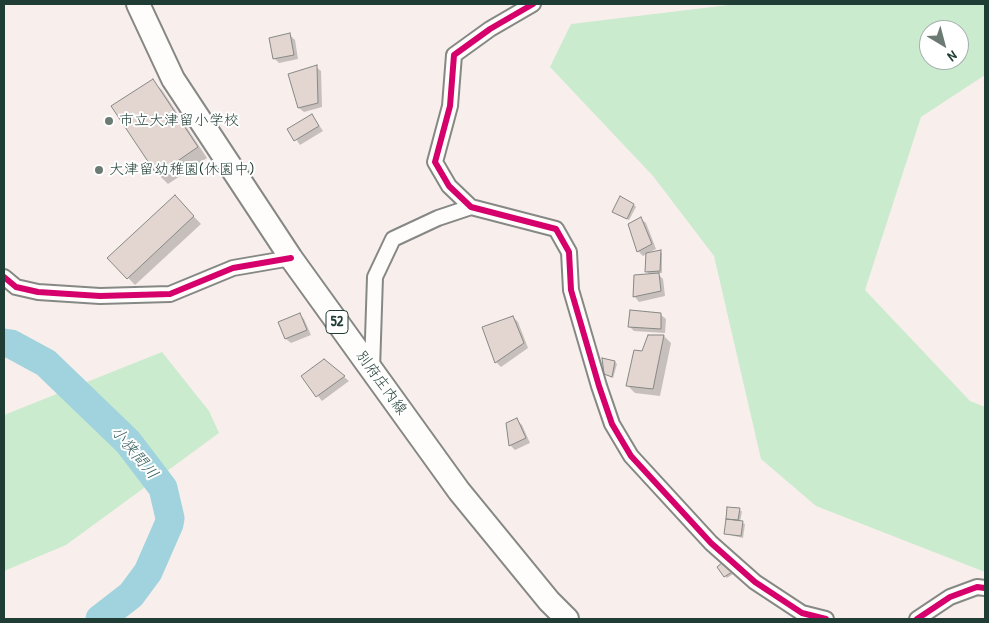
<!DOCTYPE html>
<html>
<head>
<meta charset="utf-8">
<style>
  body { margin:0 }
  #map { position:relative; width:989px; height:623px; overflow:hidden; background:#f8efec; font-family:"Patrick Hand",sans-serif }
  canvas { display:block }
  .frame { position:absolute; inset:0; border:5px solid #1f3d34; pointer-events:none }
  .north { position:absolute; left:919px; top:20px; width:50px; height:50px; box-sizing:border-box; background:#fff; border:1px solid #a5b1ae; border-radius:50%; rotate:143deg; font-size:14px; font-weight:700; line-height:20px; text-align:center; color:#1f3d34 }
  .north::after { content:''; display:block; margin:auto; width:18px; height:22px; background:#6b7b74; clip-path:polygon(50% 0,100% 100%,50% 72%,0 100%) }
</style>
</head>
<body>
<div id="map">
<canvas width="989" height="623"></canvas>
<div class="frame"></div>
<div class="north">N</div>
</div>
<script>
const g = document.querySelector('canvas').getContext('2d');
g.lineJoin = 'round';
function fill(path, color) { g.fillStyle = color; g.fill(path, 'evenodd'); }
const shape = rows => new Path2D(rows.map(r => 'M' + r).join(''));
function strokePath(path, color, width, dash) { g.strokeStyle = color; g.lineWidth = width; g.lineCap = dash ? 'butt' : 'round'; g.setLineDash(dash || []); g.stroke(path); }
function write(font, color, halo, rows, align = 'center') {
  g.font = font + ' "Patrick Hand","Klee One",sans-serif'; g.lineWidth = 4; g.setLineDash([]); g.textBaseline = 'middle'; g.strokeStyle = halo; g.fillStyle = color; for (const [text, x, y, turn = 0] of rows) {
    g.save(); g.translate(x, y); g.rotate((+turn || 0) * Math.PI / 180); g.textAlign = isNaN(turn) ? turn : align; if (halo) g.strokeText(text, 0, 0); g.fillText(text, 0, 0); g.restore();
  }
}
const green = shape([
  [737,4,985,4,985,75,921,117,865,290,970,401,985,407,985,572,816,506,761,459,714,256,653,176,550,67,571,24],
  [929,30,959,30,959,60,929,60],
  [162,352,209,411,219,433,66,545,4,571,4,415]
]);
const shadow = shape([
  [290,35,295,40,298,59,279,63,274,58],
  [316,67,321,71,322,107,304,112,299,108],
  [152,81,162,90,207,158,168,184,158,174],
  [312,115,323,131,300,145,289,129],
  [175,197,201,224,135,285,109,258],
  [634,205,636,207,629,220,616,214],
  [641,219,646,223,656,249,648,253,660,251,662,253,662,273,657,273,663,279,665,296,639,302,635,297,635,276,650,275,647,272,647,254,643,256,638,251],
  [300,315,304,319,311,335,291,343,286,339,280,323],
  [661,315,666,319,665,333,634,331,629,326],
  [513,317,518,322,528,348,501,367,496,362,484,328],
  [664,336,671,343,660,396,635,393,628,386,643,352],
  [324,360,349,381,322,401,302,376],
  [615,362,617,364,613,378,605,374],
  [517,420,522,425,530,443,515,450,510,445,507,424],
  [728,508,742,511,740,522,745,524,743,538,726,534],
  [726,565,733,574,727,578,725,576]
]);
const river = shape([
  [4,343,11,344,46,363,128,442,163,488,170,518,169,524,148,572,131,595,100,619]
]);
const building = shape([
  [290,33,294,55,273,59,269,38,290,33],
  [317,65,318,103,298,108,288,74,317,65],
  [153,79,198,147,157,175,111,106,153,79],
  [312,114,319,126,294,141,287,129,312,114],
  [175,195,194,216,127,279,107,258,175,195],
  [620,196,634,204,627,219,612,212,620,196],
  [641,217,652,244,637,252,628,224,641,217],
  [661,250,660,271,645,272,646,253,661,250],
  [659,273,661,291,633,297,634,275,659,273],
  [630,310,661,313,661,329,628,327,630,310],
  [300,313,307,330,285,339,278,322,300,313],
  [513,316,524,343,495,363,482,327,513,316],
  [648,335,664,335,653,389,626,386,634,350,642,351,648,335],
  [602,358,615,361,612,377,604,374,602,358],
  [324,359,345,376,316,397,301,376,324,359],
  [517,418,526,438,509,446,506,423,517,418],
  [727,507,740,508,738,520,726,519,727,507],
  [726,519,743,521,741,536,724,534,726,519],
  [724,561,732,572,724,577,717,567,724,561]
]);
const minor = shape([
  [533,4,490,29,454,55,450,106,435,162,449,186,471,207,556,229,569,252,571,290,599,386,612,424,631,456,711,543,755,582,802,613,826,619],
  [4,277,16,287,38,292,100,296,170,294,233,268,291,258],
  [372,369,375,277,393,239,438,218,471,207],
  [917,619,950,597,977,587,985,588]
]);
const primary = shape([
  [138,4,173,79,291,258,459,491,549,601,567,619]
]);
const cycleway = shape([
  [533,4,490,29,454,55,450,106,435,162,449,186,471,207,556,229,569,252,571,290,599,386,612,424,631,456,711,543,755,582,802,613,826,619],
  [4,277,16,287,38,292,100,296,170,294,233,268,291,258],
  [917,619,950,597,977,587,985,588]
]);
const markers = [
  [109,121,5,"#6b7b74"],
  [99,170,5,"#6b7b74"]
];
const shields = [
  [337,322,22]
];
const shieldNames = [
  ["52",337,322]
];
const poiNames = [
  ["市立大津留小学校",119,121],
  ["大津留幼稚園(休園中)",109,170]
];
const streetNames = [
  ["別府庄内線",381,383,54]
];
const waterNames = [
  ["小狭間川",134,453,50]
];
fill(green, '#caebcd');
fill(shadow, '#0003');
strokePath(river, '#a0d3de', 29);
fill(building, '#e3d6d1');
strokePath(building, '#868885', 1);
strokePath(minor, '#868885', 18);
strokePath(primary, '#868885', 26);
strokePath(minor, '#fefdfc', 14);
strokePath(primary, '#fefdfc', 22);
strokePath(cycleway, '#d6006c', 6);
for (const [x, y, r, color] of markers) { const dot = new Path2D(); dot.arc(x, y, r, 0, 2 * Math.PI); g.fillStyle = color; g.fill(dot); strokePath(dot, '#fff', 2); }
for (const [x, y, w] of shields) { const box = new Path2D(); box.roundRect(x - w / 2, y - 11.5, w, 23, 4); g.fillStyle = '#fff'; g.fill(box); strokePath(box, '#1f3d34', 1); }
write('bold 14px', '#1f3d34', null, shieldNames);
write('15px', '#1f3d34', '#fff', poiNames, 'left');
write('15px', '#1f3d34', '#fff', streetNames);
write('italic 16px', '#36605d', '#fff', waterNames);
</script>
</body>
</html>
